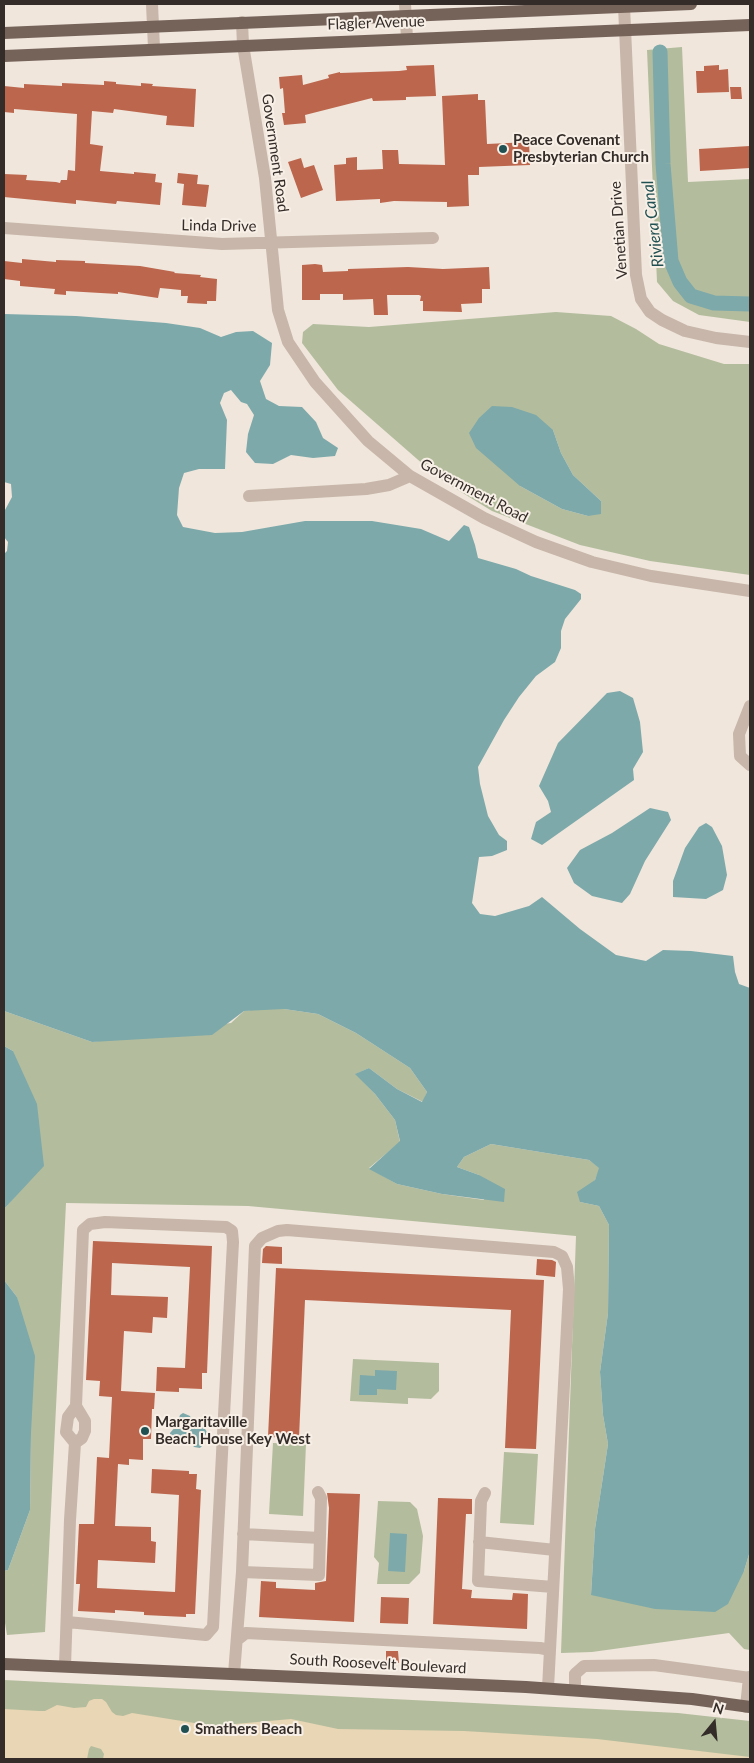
<!DOCTYPE html>
<html>
<head>
<meta charset="utf-8">
<style>
  body { margin:0 }
  #map { position:relative; width:754px; height:1763px; overflow:hidden; background:#f0e6dc; font-family:Lato,sans-serif }
  canvas { display:block }
  .frame { position:absolute; inset:0; border:5px solid #342c28; pointer-events:none }
  .north { position:absolute; left:689px; top:1698px; width:50px; height:50px; -webkit-text-stroke:4px #f8f0e7; paint-order:stroke; rotate:17deg; font-size:14px; font-weight:700; line-height:20px; text-align:center; color:#342c28 }
  .north::after { content:''; display:block; margin:auto; width:18px; height:22px; background:#342c28; clip-path:polygon(50% 0,100% 100%,50% 72%,0 100%) }
</style>
</head>
<body>
<div id="map">
<canvas width="754" height="1763"></canvas>
<div class="frame"></div>
<div class="north">N</div>
</div>
<script>
const g = document.querySelector('canvas').getContext('2d');
g.lineJoin = 'round';
function fill(path, color) { g.fillStyle = color; g.fill(path, 'evenodd'); }
const shape = rows => new Path2D(rows.map(r => 'M' + r).join(''));
function strokePath(path, color, width, dash) { g.strokeStyle = color; g.lineWidth = width; g.lineCap = dash ? 'butt' : 'round'; g.setLineDash(dash || []); g.stroke(path); }
function write(font, color, halo, rows, align = 'center') {
  g.font = font + ' Lato,sans-serif'; g.lineWidth = 4; g.setLineDash([]); g.textBaseline = 'middle'; g.strokeStyle = halo; g.fillStyle = color; for (const [text, x, y, turn = 0] of rows) {
    g.save(); g.translate(x, y); g.rotate((+turn || 0) * Math.PI / 180); g.textAlign = isNaN(turn) ? turn : align; if (halo) g.strokeText(text, 0, 0); g.fillText(text, 0, 0); g.restore();
  }
}
const green = shape([
  [682,47,688,182,750,179,750,322,699,315,673,301,657,282,647,50],
  [556,312,611,316,636,329,659,344,724,364,750,364,750,575,650,561,580,545,492,511,440,479,338,390,302,343,303,332,313,324,369,327],
  [553,430,561,453,573,475,601,501,588,516,562,509,520,486],
  [259,1009,284,1009,318,1014,356,1033,410,1068,427,1092,423,1102,397,1089,369,1068,356,1074,375,1094,395,1120,400,1142,369,1168,397,1184,442,1194,484,1200,479,1175,457,1167,464,1157,491,1144,589,1160,600,1168,595,1180,580,1202,599,1206,609,1225,608,1313,600,1372,603,1415,608,1444,595,1529,591,1595,744,1571,750,1551,750,1650,744,1649,729,1633,592,1652,561,1653,576,1236,248,1206,66,1203,45,1632,7,1635,4,1617,4,1571,8,1570,30,1510,31,1433,17,1297,4,1280,4,1209,18,1193,13,1051,4,1046,4,1011,92,1042,231,1023,244,1011],
  [353,1359,439,1363,439,1391,431,1399,408,1398,408,1404,350,1401],
  [273,1443,306,1444,303,1516,269,1514],
  [504,1452,538,1454,534,1525,500,1523],
  [378,1501,410,1502,417,1509,423,1536,420,1573,409,1584,377,1584,379,1563,374,1557],
  [4,1680,678,1713,750,1721,750,1759,4,1759]
]);
const sand = shape([
  [94,1699,102,1699,106,1702,112,1712,116,1715,123,1716,132,1713,213,1726,291,1719,338,1729,464,1731,597,1739,750,1757,750,1759,103,1759,104,1754,101,1749,91,1746,89,1749,87,1759,4,1759,4,1709,39,1711,45,1711,57,1705,74,1708,86,1707,89,1701]
]);
const water = shape([
  [4,314,76,316,166,323,200,328,221,337,236,332,253,331,272,343,270,365,260,381,266,399,279,406,302,407,316,422,323,438,338,448,335,456,313,458,291,455,273,464,255,463,246,452,248,434,254,415,247,404,241,402,231,390,224,393,220,403,227,420,225,469,199,469,184,473,179,488,177,515,183,527,215,533,242,532,305,521,372,521,421,529,449,541,464,525,469,527,475,545,478,558,516,569,531,576,575,590,581,594,581,599,565,619,561,631,561,648,555,662,536,676,519,697,504,720,478,767,480,784,488,816,499,835,507,841,507,850,492,856,479,857,472,903,480,914,495,916,529,906,542,897,580,929,616,955,646,961,663,950,691,951,733,956,735,972,739,984,750,988,750,1551,744,1571,728,1604,715,1612,655,1609,591,1595,595,1529,608,1444,603,1415,600,1372,608,1313,609,1225,599,1206,580,1202,577,1192,595,1180,599,1168,589,1160,491,1144,464,1157,457,1167,479,1175,505,1189,504,1202,442,1194,397,1184,369,1169,400,1141,395,1120,375,1094,355,1074,369,1068,397,1089,422,1102,427,1092,410,1068,356,1033,318,1014,284,1009,244,1011,212,1035,92,1042,4,1011,4,554,7,551,8,542,4,537,4,510,5,510,12,497,11,484,4,482],
  [492,406,512,407,536,415,553,430,561,453,573,475,601,501,601,514,588,516,562,509,520,486,476,448,469,433,479,418],
  [620,691,633,698,640,722,643,752,633,769,634,780,542,845,531,839,536,822,551,812,548,801,539,786,558,743,607,693],
  [650,808,668,812,671,820,645,861,630,894,622,903,592,896,574,883,567,868,580,850,612,833],
  [706,823,712,827,722,846,727,875,723,890,706,899,673,897,673,881,685,848,699,827],
  [4,1046,13,1051,37,1104,44,1166,4,1209],
  [4,1280,17,1297,35,1356,31,1433,30,1510,8,1570,4,1571],
  [375,1370,397,1371,396,1390,377,1389,377,1395,359,1395,360,1375,375,1376],
  [183,1413,190,1416,194,1425,199,1424,203,1426,207,1432,203,1440,202,1446,200,1448,194,1447,188,1438,183,1437,177,1444,171,1442,170,1433,177,1425,180,1415],
  [390,1533,407,1534,405,1572,388,1571]
]);
const canal = shape([
  [660,52,663,164,671,261,680,282,691,296,714,303,750,304]
]);
const building = shape([
  [434,65,436,96,406,97,406,100,373,101,372,98,305,115,306,123,284,125,282,113,285,113,283,88,280,89,279,77,302,75,303,85,329,78,328,75,340,72,340,73,399,71,407,70,406,66],
  [719,65,719,70,728,69,729,92,697,93,696,71,704,71,704,66],
  [104,81,116,82,116,84,141,86,141,83,153,84,152,86,196,89,194,127,166,125,167,116,114,109,113,113,92,111,90,144,103,146,100,171,134,174,134,172,156,174,155,182,162,183,160,205,117,201,116,204,76,200,76,204,4,197,4,174,27,175,26,180,56,182,60,183,61,180,67,180,68,170,75,171,77,114,14,109,14,113,4,112,4,86,24,88,24,84,62,86,62,83,104,85],
  [730,87,741,87,742,99,731,99],
  [478,94,478,100,485,100,487,144,529,142,530,165,479,167,479,175,468,175,469,206,447,207,447,202,394,201,380,203,380,199,336,201,334,165,346,164,346,158,357,157,357,170,383,169,382,150,398,150,399,164,445,165,442,96],
  [750,146,750,168,700,171,699,149],
  [301,158,304,168,314,165,323,190,301,198,288,162],
  [178,173,198,175,197,184,209,185,206,207,182,205,184,184,177,183],
  [22,259,56,262,56,260,85,261,85,263,140,266,175,272,174,273,201,275,200,277,217,279,216,301,207,301,207,304,187,303,188,296,181,296,181,290,160,288,158,298,118,292,118,294,66,291,66,295,54,294,55,289,20,286,20,281,4,279,4,261,22,263],
  [315,264,322,265,323,272,348,271,348,269,408,267,443,269,489,267,490,289,482,289,482,303,461,304,462,312,423,311,423,301,420,301,421,296,419,295,387,295,388,315,374,315,373,299,343,300,343,294,320,294,320,300,302,300,302,265],
  [93,1241,212,1246,207,1373,202,1373,202,1389,179,1388,179,1392,156,1391,157,1367,185,1368,190,1267,112,1263,111,1295,168,1297,167,1318,153,1317,152,1333,124,1331,121,1391,155,1393,154,1409,152,1409,151,1439,143,1439,143,1460,129,1459,129,1465,118,1464,115,1526,151,1527,151,1541,156,1542,155,1563,98,1560,97,1588,175,1592,179,1495,151,1493,152,1469,189,1471,189,1474,197,1474,196,1489,201,1490,195,1614,186,1614,186,1617,144,1615,144,1612,115,1610,115,1613,78,1611,80,1584,76,1584,79,1524,94,1524,97,1457,109,1458,112,1397,99,1396,100,1381,86,1380],
  [266,1246,282,1247,282,1264,262,1263,263,1249],
  [537,1259,552,1260,556,1262,555,1277,536,1275],
  [276,1268,544,1280,536,1449,505,1448,511,1310,305,1300,299,1438,268,1437],
  [327,1493,360,1494,354,1622,259,1617,261,1581,276,1582,276,1588,315,1590,315,1583,326,1581,329,1508],
  [438,1498,472,1499,472,1514,466,1514,462,1589,472,1590,471,1598,512,1600,513,1593,528,1594,527,1629,433,1624],
  [381,1597,409,1598,408,1624,380,1623],
  [386,1651,398,1651,399,1663,386,1663]
]);
const minor = shape([
  [152,4,154,48],
  [405,4,407,38],
  [624,6,636,275,641,299,650,312,662,320,685,331,716,338,750,342],
  [242,22,243,45,265,178,278,310,288,342,315,382,368,441,410,476,484,518,536,542,592,562,651,576,750,591],
  [4,228,222,244,433,238],
  [249,496,366,489,389,485,410,476],
  [750,706,739,734,740,756,750,765],
  [75,1443,66,1432,68,1417,76,1406],
  [485,1493,481,1501,478,1581,553,1587],
  [243,1534,320,1538],
  [479,1542,555,1550],
  [242,1572,319,1575,321,1498,318,1492],
  [237,1640,246,1633,540,1648,550,1650],
  [65,1666,70,1520,75,1443,82,1438,85,1431,85,1421,76,1406,83,1230,90,1224,105,1222,226,1227,232,1231,233,1242,213,1627,206,1635,67,1622],
  [234,1674,242,1572,255,1246,262,1238,278,1231,287,1230,554,1252,562,1256,567,1267,569,1289,548,1688],
  [575,1690,575,1674,584,1666,654,1665,750,1678],
  [746,1707,749,1677]
]);
const major = shape([
  [4,33,691,4],
  [4,56,750,25],
  [4,1664,526,1687,692,1699,750,1707]
]);
const markers = [
  [503,149,5,"#215052"],
  [145,1431,5,"#215052"],
  [185,1729,5,"#215052"]
];
const streetNames = [
  ["Flagler Avenue",376,23,-2],
  ["Government Road",275,153,82],
  ["Linda Drive",219,226,1],
  ["Venetian Drive",619,230,-94],
  ["Government Road",474,491,28],
  ["South Roosevelt Boulevard",378,1664,3]
];
const poiNames = [
  ["Peace Covenant",513,140],
  ["Presbyterian Church",513,157],
  ["Margaritaville",155,1422],
  ["Beach House Key West",155,1439],
  ["Smathers Beach",195,1729]
];
const waterNames = [
  ["Riviera Canal",653,224,-97]
];
fill(green, '#b3bd9d');
fill(sand, '#e9d6b5');
fill(water, '#7da9aa');
strokePath(canal, '#7da9aa', 15);
fill(building, '#bc664d');
strokePath(minor, '#c7b6a9', 12);
strokePath(major, '#75635a', 12);
for (const [x, y, r, color] of markers) { const dot = new Path2D(); dot.arc(x, y, r, 0, 2 * Math.PI); g.fillStyle = color; g.fill(dot); strokePath(dot, '#f8f0e7', 2); }
write('15px', '#342c28', '#f8f0e7', streetNames);
write('bold 15px', '#342c28', '#f8f0e7', poiNames, 'left');
write('italic 16px', '#215052', '#f8f0e7', waterNames);
</script>
</body>
</html>
